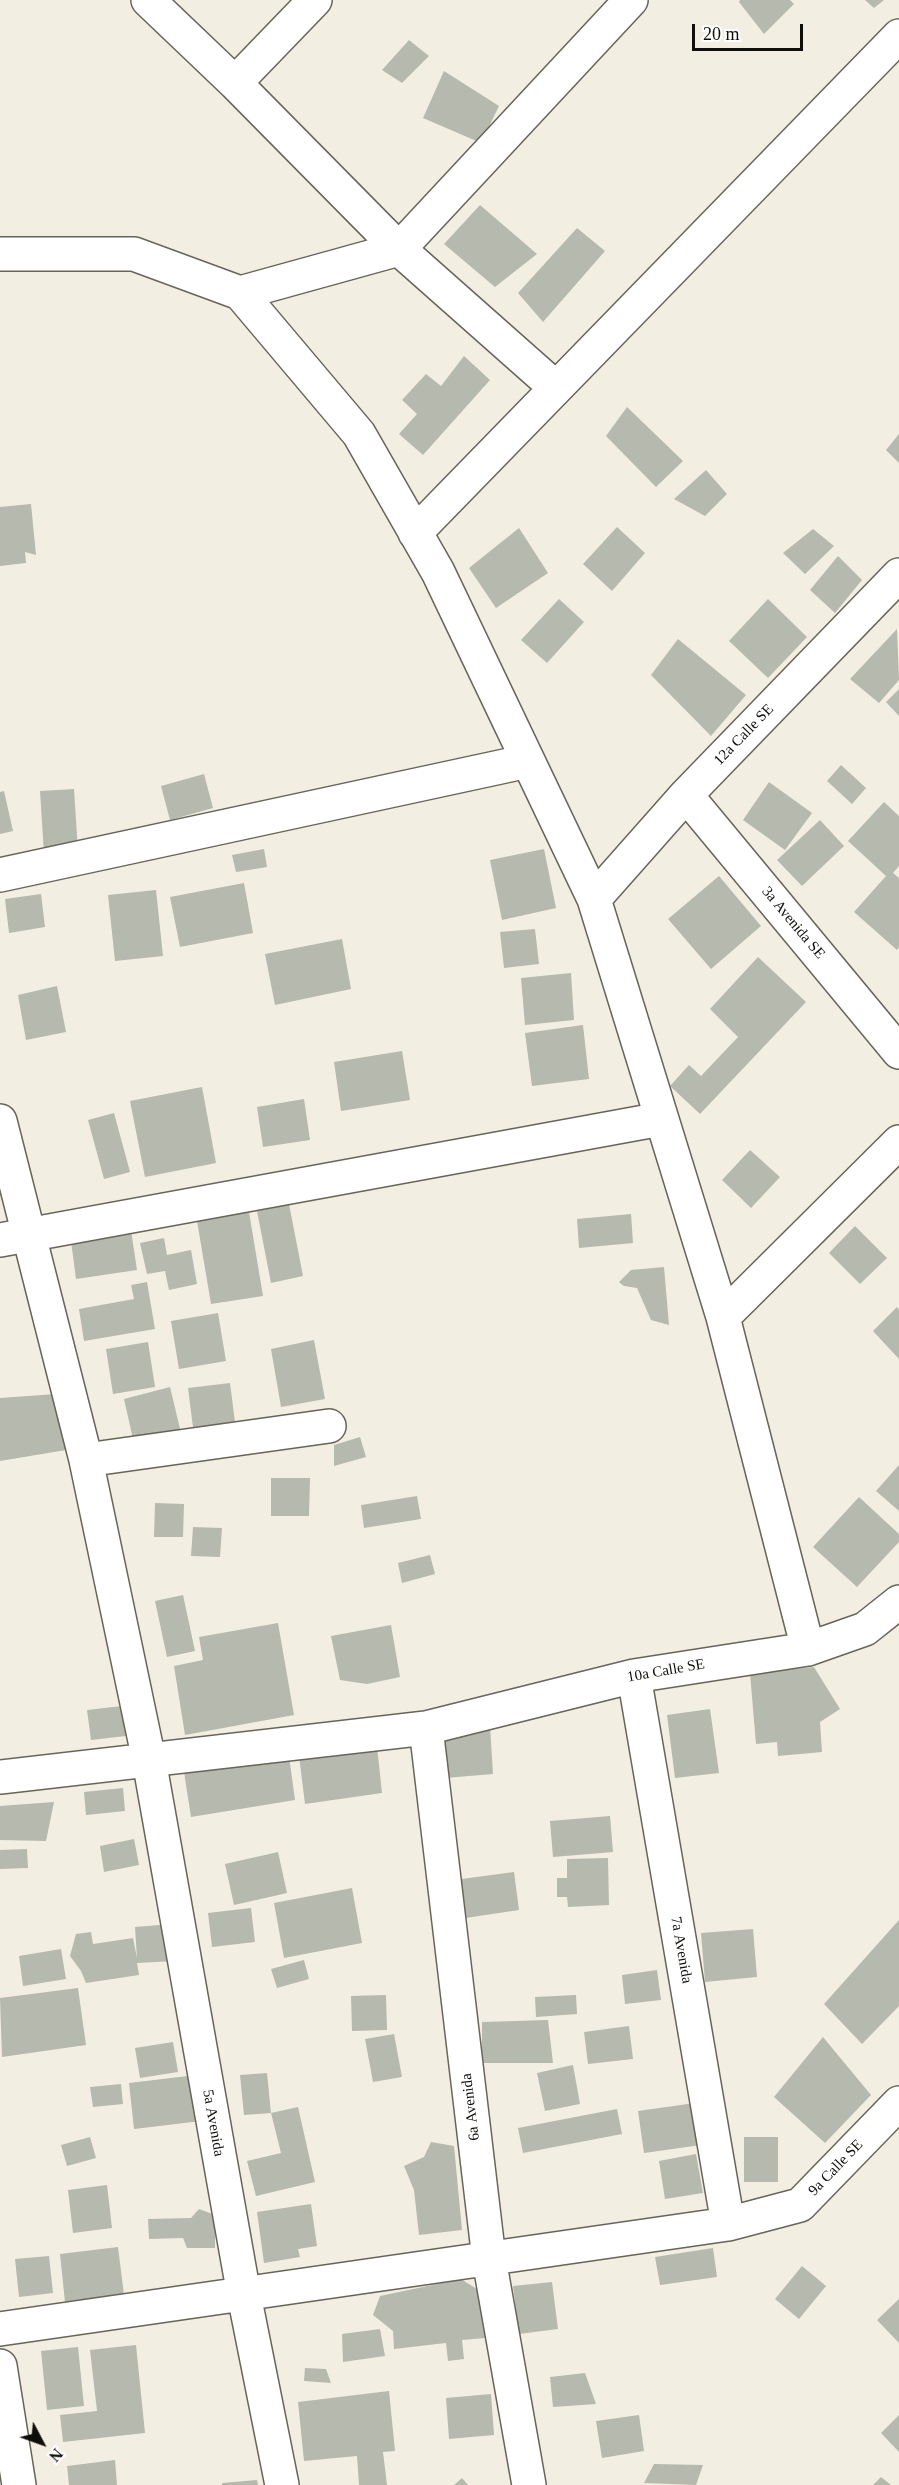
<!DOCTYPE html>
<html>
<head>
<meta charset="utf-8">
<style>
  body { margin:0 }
  #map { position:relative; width:899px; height:2485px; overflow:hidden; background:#f3eee2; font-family:"Times New Roman",serif }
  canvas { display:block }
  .north { position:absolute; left:12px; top:2413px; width:60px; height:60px; -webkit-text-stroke:4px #fff; paint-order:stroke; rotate:131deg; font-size:16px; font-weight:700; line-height:24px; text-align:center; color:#100e0a }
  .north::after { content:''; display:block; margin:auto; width:21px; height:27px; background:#100e0a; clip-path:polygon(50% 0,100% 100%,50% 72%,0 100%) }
  .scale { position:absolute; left:692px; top:24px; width:111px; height:27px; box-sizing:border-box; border:3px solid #100e0a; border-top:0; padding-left:8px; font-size:18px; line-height:21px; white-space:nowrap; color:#100e0a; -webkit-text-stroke:4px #fff; paint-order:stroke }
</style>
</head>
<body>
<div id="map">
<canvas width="899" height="2485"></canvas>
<div class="north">N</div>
<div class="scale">20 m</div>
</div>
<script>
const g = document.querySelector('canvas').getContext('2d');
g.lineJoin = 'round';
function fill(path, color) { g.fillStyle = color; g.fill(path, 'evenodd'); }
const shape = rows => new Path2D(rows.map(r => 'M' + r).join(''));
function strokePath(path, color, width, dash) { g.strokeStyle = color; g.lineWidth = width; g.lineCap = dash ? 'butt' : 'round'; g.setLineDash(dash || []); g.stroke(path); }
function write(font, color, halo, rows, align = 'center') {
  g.font = font + ' "Times New Roman",serif'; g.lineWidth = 4.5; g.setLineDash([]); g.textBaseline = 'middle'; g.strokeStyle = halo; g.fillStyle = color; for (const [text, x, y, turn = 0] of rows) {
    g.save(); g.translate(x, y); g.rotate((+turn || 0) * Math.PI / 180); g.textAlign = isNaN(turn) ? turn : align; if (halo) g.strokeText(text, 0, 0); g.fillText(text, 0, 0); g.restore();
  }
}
const building = shape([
  [740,0,790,0,794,4,764,34,739,2],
  [865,0,884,0,874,8],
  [409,40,429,56,402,83,382,70],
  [444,71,499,106,481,143,423,118],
  [480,205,537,254,495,287,444,244],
  [577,228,605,251,543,322,518,293],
  [464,356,490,380,423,455,399,434,417,414,402,400,426,374,441,386],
  [627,407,683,461,656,487,606,436],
  [899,434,899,463,886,450],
  [706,470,727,494,705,516,674,499],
  [31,504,36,555,25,552,26,563,0,566,0,507],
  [617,527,645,553,612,591,583,564],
  [519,528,548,573,496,608,469,568],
  [813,529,834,546,805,574,783,553],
  [838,556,862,580,835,613,810,590],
  [559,599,584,622,547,663,521,640],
  [768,599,807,637,768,678,729,641],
  [897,629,899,680,879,703,850,679],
  [678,639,746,695,711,736,651,675],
  [899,689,899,716,886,702],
  [841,765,866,788,852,804,827,781],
  [204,774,213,808,170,820,161,786],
  [769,782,812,813,785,850,743,820],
  [74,789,78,851,44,854,40,791],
  [4,791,13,831,0,834,0,792],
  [884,802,899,816,899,866,893,873,899,878,899,947,897,950,854,912,886,876,848,841],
  [820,820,844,846,802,886,777,860],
  [264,849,267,867,236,872,232,855],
  [544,849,556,908,502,920,490,860],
  [719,876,761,926,711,969,668,919],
  [244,883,253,933,180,947,170,897],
  [156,890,163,956,115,961,108,895],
  [41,894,45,927,9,933,5,899],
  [535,929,539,964,504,968,500,932],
  [342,939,351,989,275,1005,265,954],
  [758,957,806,1002,700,1114,670,1086,689,1065,701,1076,738,1037,710,1009],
  [571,973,574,1020,525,1025,521,978],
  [57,986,66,1032,26,1040,18,995],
  [583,1025,589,1079,532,1086,525,1033],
  [402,1051,410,1100,341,1111,334,1062],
  [202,1087,216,1163,145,1177,130,1101],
  [304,1099,310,1140,263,1147,257,1107],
  [114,1113,130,1172,104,1179,88,1120],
  [750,1150,780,1177,751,1208,722,1180],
  [247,1200,263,1296,211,1304,195,1209],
  [289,1204,303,1276,271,1283,257,1211],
  [631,1214,633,1243,579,1248,577,1219],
  [129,1217,137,1270,76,1279,69,1226],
  [855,1226,887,1258,860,1284,829,1253],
  [164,1238,167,1255,191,1250,197,1284,169,1290,165,1271,147,1274,140,1243],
  [664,1267,669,1325,651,1320,637,1288,624,1286,619,1282,631,1270],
  [147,1282,155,1329,84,1341,79,1309,134,1299,131,1285],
  [897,1307,899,1310,899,1359,873,1331],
  [218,1313,226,1361,179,1369,171,1321],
  [314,1340,325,1399,281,1407,271,1349],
  [148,1342,155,1387,113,1394,106,1349],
  [230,1383,237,1438,195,1443,188,1388],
  [170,1387,182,1437,135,1448,124,1399],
  [56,1394,66,1450,0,1461,0,1398],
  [360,1437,366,1457,334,1466,334,1445],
  [899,1465,899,1511,876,1491],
  [271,1478,310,1478,309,1516,271,1516],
  [417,1496,421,1519,364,1528,361,1505],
  [859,1497,899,1534,899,1542,857,1587,813,1547],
  [155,1503,184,1504,183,1537,154,1537],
  [193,1527,222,1528,220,1557,191,1556],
  [430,1555,435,1574,402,1583,398,1563],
  [183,1595,195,1651,167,1657,155,1601],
  [278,1623,294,1715,185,1735,174,1666,203,1660,199,1637],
  [391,1625,400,1677,367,1684,340,1680,331,1636],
  [814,1667,840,1709,820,1722,822,1752,778,1756,777,1742,756,1744,750,1673],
  [122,1706,126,1736,91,1740,87,1710],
  [710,1709,719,1773,675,1778,667,1715],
  [490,1726,493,1774,433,1779,430,1732],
  [377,1746,382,1793,305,1804,299,1756],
  [289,1756,295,1800,191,1817,184,1772],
  [123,1788,125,1811,86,1815,84,1792],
  [54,1802,46,1841,0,1840,0,1806],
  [610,1816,613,1852,553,1857,550,1821],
  [134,1839,139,1865,104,1872,100,1846],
  [27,1849,28,1868,0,1869,0,1850],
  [278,1852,287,1893,234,1905,225,1864],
  [608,1858,609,1905,568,1907,567,1897,557,1897,557,1878,567,1878,567,1859],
  [514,1872,519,1910,459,1919,454,1880],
  [352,1888,362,1943,284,1958,274,1903],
  [251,1908,255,1942,212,1947,208,1913],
  [899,1920,899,2006,862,2044,824,2004],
  [172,1924,175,1961,137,1963,139,1975,86,1983,81,1971,70,1956,76,1934,91,1932,93,1944,133,1938,137,1958,135,1927],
  [753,1929,757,1977,705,1982,701,1933],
  [61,1949,66,1979,23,1986,19,1956],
  [304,1960,309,1979,277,1988,271,1969],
  [657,1970,661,2000,625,2004,622,1975],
  [78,1988,86,2045,2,2057,0,1998],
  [386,1995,387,2030,352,2031,351,1996],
  [576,1995,577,2014,536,2017,535,1997],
  [548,2020,553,2063,482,2063,482,2022],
  [629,2026,633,2059,588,2064,584,2032],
  [394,2034,402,2077,373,2082,365,2039],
  [823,2037,871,2095,825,2143,774,2097],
  [173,2042,178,2072,140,2078,135,2048],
  [573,2065,580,2104,545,2111,537,2073],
  [267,2073,271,2113,244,2115,240,2075],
  [196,2075,201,2121,134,2129,129,2083],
  [121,2084,123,2104,93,2107,90,2087],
  [695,2103,701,2145,644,2153,638,2111],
  [298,2107,315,2182,256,2196,247,2161,281,2153,271,2113],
  [617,2109,622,2134,523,2153,518,2128],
  [90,2137,96,2158,67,2166,61,2145],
  [744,2137,778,2137,778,2182,744,2182],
  [431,2142,454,2146,462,2230,419,2235,414,2190,404,2166,424,2157],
  [696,2154,703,2193,665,2199,659,2161],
  [107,2185,112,2228,73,2233,68,2190],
  [311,2204,317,2246,298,2249,300,2257,264,2263,257,2212],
  [199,2209,215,2215,215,2248,187,2248,183,2238,149,2239,148,2219,191,2218],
  [118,2247,124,2295,65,2302,60,2254],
  [713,2248,717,2277,660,2285,655,2257],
  [49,2256,53,2293,19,2297,15,2259],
  [802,2266,826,2286,799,2319,775,2299],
  [461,2279,480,2291,485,2338,462,2340,464,2359,448,2361,446,2343,394,2349,393,2331,373,2315,380,2296],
  [552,2282,558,2329,519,2334,513,2286],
  [899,2299,899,2343,877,2320],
  [380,2329,385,2356,343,2362,342,2334],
  [136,2345,145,2433,63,2442,60,2415,97,2411,90,2350],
  [78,2347,84,2406,47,2410,41,2351],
  [305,2368,326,2369,331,2383,304,2381],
  [585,2373,596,2404,553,2407,550,2377],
  [389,2391,395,2451,383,2452,387,2485,359,2485,357,2456,304,2461,298,2402],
  [491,2394,494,2435,449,2439,446,2398],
  [639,2415,644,2451,602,2458,596,2421],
  [899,2415,899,2452,881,2433],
  [115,2460,117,2485,69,2485,67,2466],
  [654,2464,703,2465,696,2485,644,2483],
  [881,2477,891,2485,873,2485],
  [462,2478,468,2485,454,2485],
  [257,2480,258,2485,222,2485,222,2483]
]);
const minor = shape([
  [148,0,235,83,399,249,556,388],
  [235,83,315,0],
  [0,254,134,254,240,293,359,434,438,572,594,899,723,1317,808,1649],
  [240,293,399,249,631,0],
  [415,533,899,36],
  [686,795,899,1052],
  [0,875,528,761],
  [594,899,686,795,899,575],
  [0,1121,86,1460,149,1760,244,2295,282,2485],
  [0,1240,661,1119],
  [723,1317,899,1142],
  [86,1460,329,1426],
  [634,1676,728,2224],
  [426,1728,489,2259,529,2485],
  [0,1777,426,1728,634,1676,808,1649,865,1629,899,1602],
  [0,2329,728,2224,800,2205,899,2103],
  [0,2366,19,2485]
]);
const streetNames = [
  ["12a Calle SE",744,735,-46],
  ["3a Avenida SE",793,923,50],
  ["10a Calle SE",666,1671,-10],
  ["7a Avenida",681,1950,80],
  ["6a Avenida",471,2107,-97],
  ["5a Avenida",213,2123,80],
  ["9a Calle SE",836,2168,-46]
];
fill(building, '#b6b9ad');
strokePath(minor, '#686459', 36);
strokePath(minor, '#fff', 33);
write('15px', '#100e0a', '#fff', streetNames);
</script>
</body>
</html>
